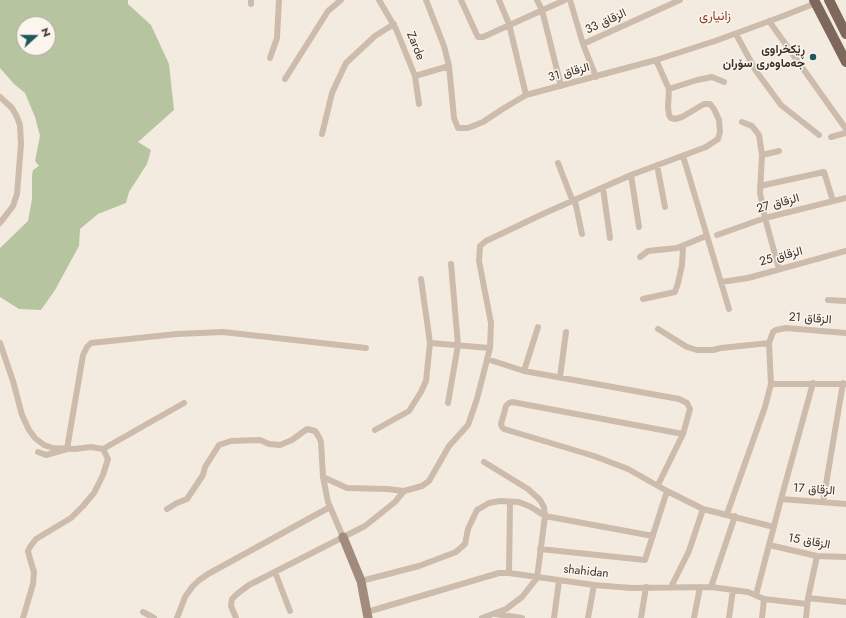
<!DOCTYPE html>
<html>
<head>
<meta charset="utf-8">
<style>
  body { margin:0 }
  #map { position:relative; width:846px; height:618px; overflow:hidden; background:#f4ebe0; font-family:Jost,sans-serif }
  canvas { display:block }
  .north { position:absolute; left:16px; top:16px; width:40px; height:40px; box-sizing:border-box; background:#fbf5ed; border:1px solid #aea69f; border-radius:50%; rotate:69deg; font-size:11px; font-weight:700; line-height:16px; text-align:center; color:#3b302a }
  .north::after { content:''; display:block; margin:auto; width:14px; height:18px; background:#1e585e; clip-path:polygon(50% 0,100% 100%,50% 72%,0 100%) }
</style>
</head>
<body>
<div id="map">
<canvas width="846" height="618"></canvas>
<div class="north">N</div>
</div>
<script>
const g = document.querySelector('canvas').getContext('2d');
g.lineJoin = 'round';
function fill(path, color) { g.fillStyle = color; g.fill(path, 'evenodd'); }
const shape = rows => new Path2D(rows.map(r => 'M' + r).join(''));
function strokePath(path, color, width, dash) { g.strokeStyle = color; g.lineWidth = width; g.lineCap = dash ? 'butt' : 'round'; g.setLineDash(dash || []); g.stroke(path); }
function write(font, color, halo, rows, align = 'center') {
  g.font = font + ' Jost,Vazirmatn,sans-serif'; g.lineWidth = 3; g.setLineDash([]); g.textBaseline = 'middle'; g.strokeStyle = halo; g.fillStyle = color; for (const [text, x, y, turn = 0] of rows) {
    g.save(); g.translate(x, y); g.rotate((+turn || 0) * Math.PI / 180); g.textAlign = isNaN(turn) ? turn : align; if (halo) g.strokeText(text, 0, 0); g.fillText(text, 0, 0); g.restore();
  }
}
const green = shape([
  [0,0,128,0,128,4,151,25,169,64,174,110,138,142,151,150,147,164,129,192,126,203,98,214,80,229,79,246,55,290,41,310,19,309,0,297,0,248,28,221,32,199,32,175,33,170,39,166,35,161,40,136,35,117,25,93,14,84,0,68],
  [24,24,48,24,48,48,24,48]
]);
const street = shape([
  [251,0,251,4],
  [379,0,396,29,415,76,419,104],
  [426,0,444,46,449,66,454,118,458,128,468,128,483,122,501,110,526,95,656,60,715,41,778,18,816,3],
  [461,0,476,33,478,37,483,37,565,0],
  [499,0,509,24,526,95],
  [537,0,542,10,561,86],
  [570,0,583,44,680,0],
  [769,21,846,129],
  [736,34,756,71,781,105,819,135],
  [583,44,596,77],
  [270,58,277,38,279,0],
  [415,76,449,66],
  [285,79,328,11,341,0],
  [669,89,697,80,712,77,724,82],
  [0,97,12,108,17,117,20,125,21,144,17,194,13,206,0,223],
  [742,122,752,126,759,135,762,155,760,193,765,218,779,269],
  [322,134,332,93,346,63,375,36,394,24],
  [831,137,846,133],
  [762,155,779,151],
  [683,156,729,309],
  [558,163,573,202],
  [657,165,665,207],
  [631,175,639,227],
  [760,186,824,172,833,201],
  [603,188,610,238],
  [575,201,582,234],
  [717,235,765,218,846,198],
  [640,257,648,251,677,248,706,236],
  [721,282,748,278,846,251],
  [643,299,675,292,678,283,682,265,683,247],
  [828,300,846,301],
  [658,329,687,347,697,350,713,350,721,348,769,343],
  [0,343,13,381,22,415,29,430,35,438,44,445,53,448,75,449,91,447,103,449,108,459,103,475,94,493,83,506,71,518,36,539,30,547,28,551,30,559,34,572,33,584,23,618],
  [430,343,490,348],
  [487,359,524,371,679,399,687,403,690,409,683,434,658,485],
  [524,371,538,327],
  [560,377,566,332],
  [771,384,846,384],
  [448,403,458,345,451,264],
  [375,430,409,411,421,392,426,381,430,343,421,279],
  [683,434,512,402,509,403,506,406,501,424,502,427,504,429,594,456,628,469,667,491,703,509,774,527],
  [103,449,184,403],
  [38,452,46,455,67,449,83,355,87,347,91,343,177,334,223,332,366,348],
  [323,477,347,488,387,489,404,491],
  [781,499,846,504],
  [823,502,843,383],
  [167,509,177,503,187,499,203,475,205,467,219,445,231,441,260,440,269,444,280,445,292,440,307,429,315,431,319,437,321,442,323,477,328,502,343,537],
  [727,514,765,407,771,384,769,343,773,332,776,330,786,328,846,333],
  [769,545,817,556,846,557],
  [540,549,645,560,667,491],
  [275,572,290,611],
  [509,573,510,502],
  [361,581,419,566,456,552,465,544,468,529,477,510,489,503,500,501,519,502,531,507,545,516,653,536],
  [671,587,689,551,703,509],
  [711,587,735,516],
  [756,595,781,499,813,383],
  [808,598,846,602],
  [143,612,154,618],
  [367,612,499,573,509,573,594,585,632,588,711,587,748,592,764,599,807,604],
  [496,614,522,618],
  [177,618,185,597,192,587,198,581,208,574,330,507],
  [236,618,231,606,232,599,237,594,249,585,365,526,395,502,404,491,422,486,429,481,449,446,468,425,477,399,490,348,491,323,479,261,480,246,486,241,545,213,631,175,706,147,718,139,720,132,719,120,714,109,710,104,704,104,682,117,675,119,671,118,669,115,668,107,669,89,656,60],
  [482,618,506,609,522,597,537,578,545,516,544,507,540,500,528,489,484,462],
  [554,618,559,581],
  [588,618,594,585],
  [641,618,646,587],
  [694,618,700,587],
  [729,618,733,590],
  [762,618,764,599],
  [806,618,808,598,817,556]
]);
const secondary = shape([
  [343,537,361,581,368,618]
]);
const primary = shape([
  [814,0,846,62],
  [829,0,846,34]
]);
const markers = [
  [813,57,4,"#1e585e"]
];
const streetNames = [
  ["الزقاق 33",606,22,-25],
  ["Zarde",415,46,68],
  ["الزقاق 31",569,73,-15],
  ["الزقاق 27",778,204,-15],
  ["الزقاق 25",781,257,-15],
  ["الزقاق 21",810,319,4],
  ["الزقاق 17",814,490,4],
  ["الزقاق 15",809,542,10],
  ["shahidan",586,572,6]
];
const poiNames = [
  ["ڕێکخراوی",805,50],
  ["جەماوەری سۆران",805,64]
];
const neighbourhoodNames = [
  ["زانیاری",715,17]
];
fill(green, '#b6c49f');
strokePath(street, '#cdbcab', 6);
strokePath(secondary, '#a18b7c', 9);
strokePath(primary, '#7d685b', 10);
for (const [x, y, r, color] of markers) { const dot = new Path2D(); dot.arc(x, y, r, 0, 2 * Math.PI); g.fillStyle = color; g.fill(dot); strokePath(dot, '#fbf5ed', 1.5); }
write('12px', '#3b302a', '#fbf5ed', streetNames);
write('bold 12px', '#3b302a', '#fbf5ed', poiNames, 'right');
write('13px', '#8d3e20', '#fbf5ed', neighbourhoodNames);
</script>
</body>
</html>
